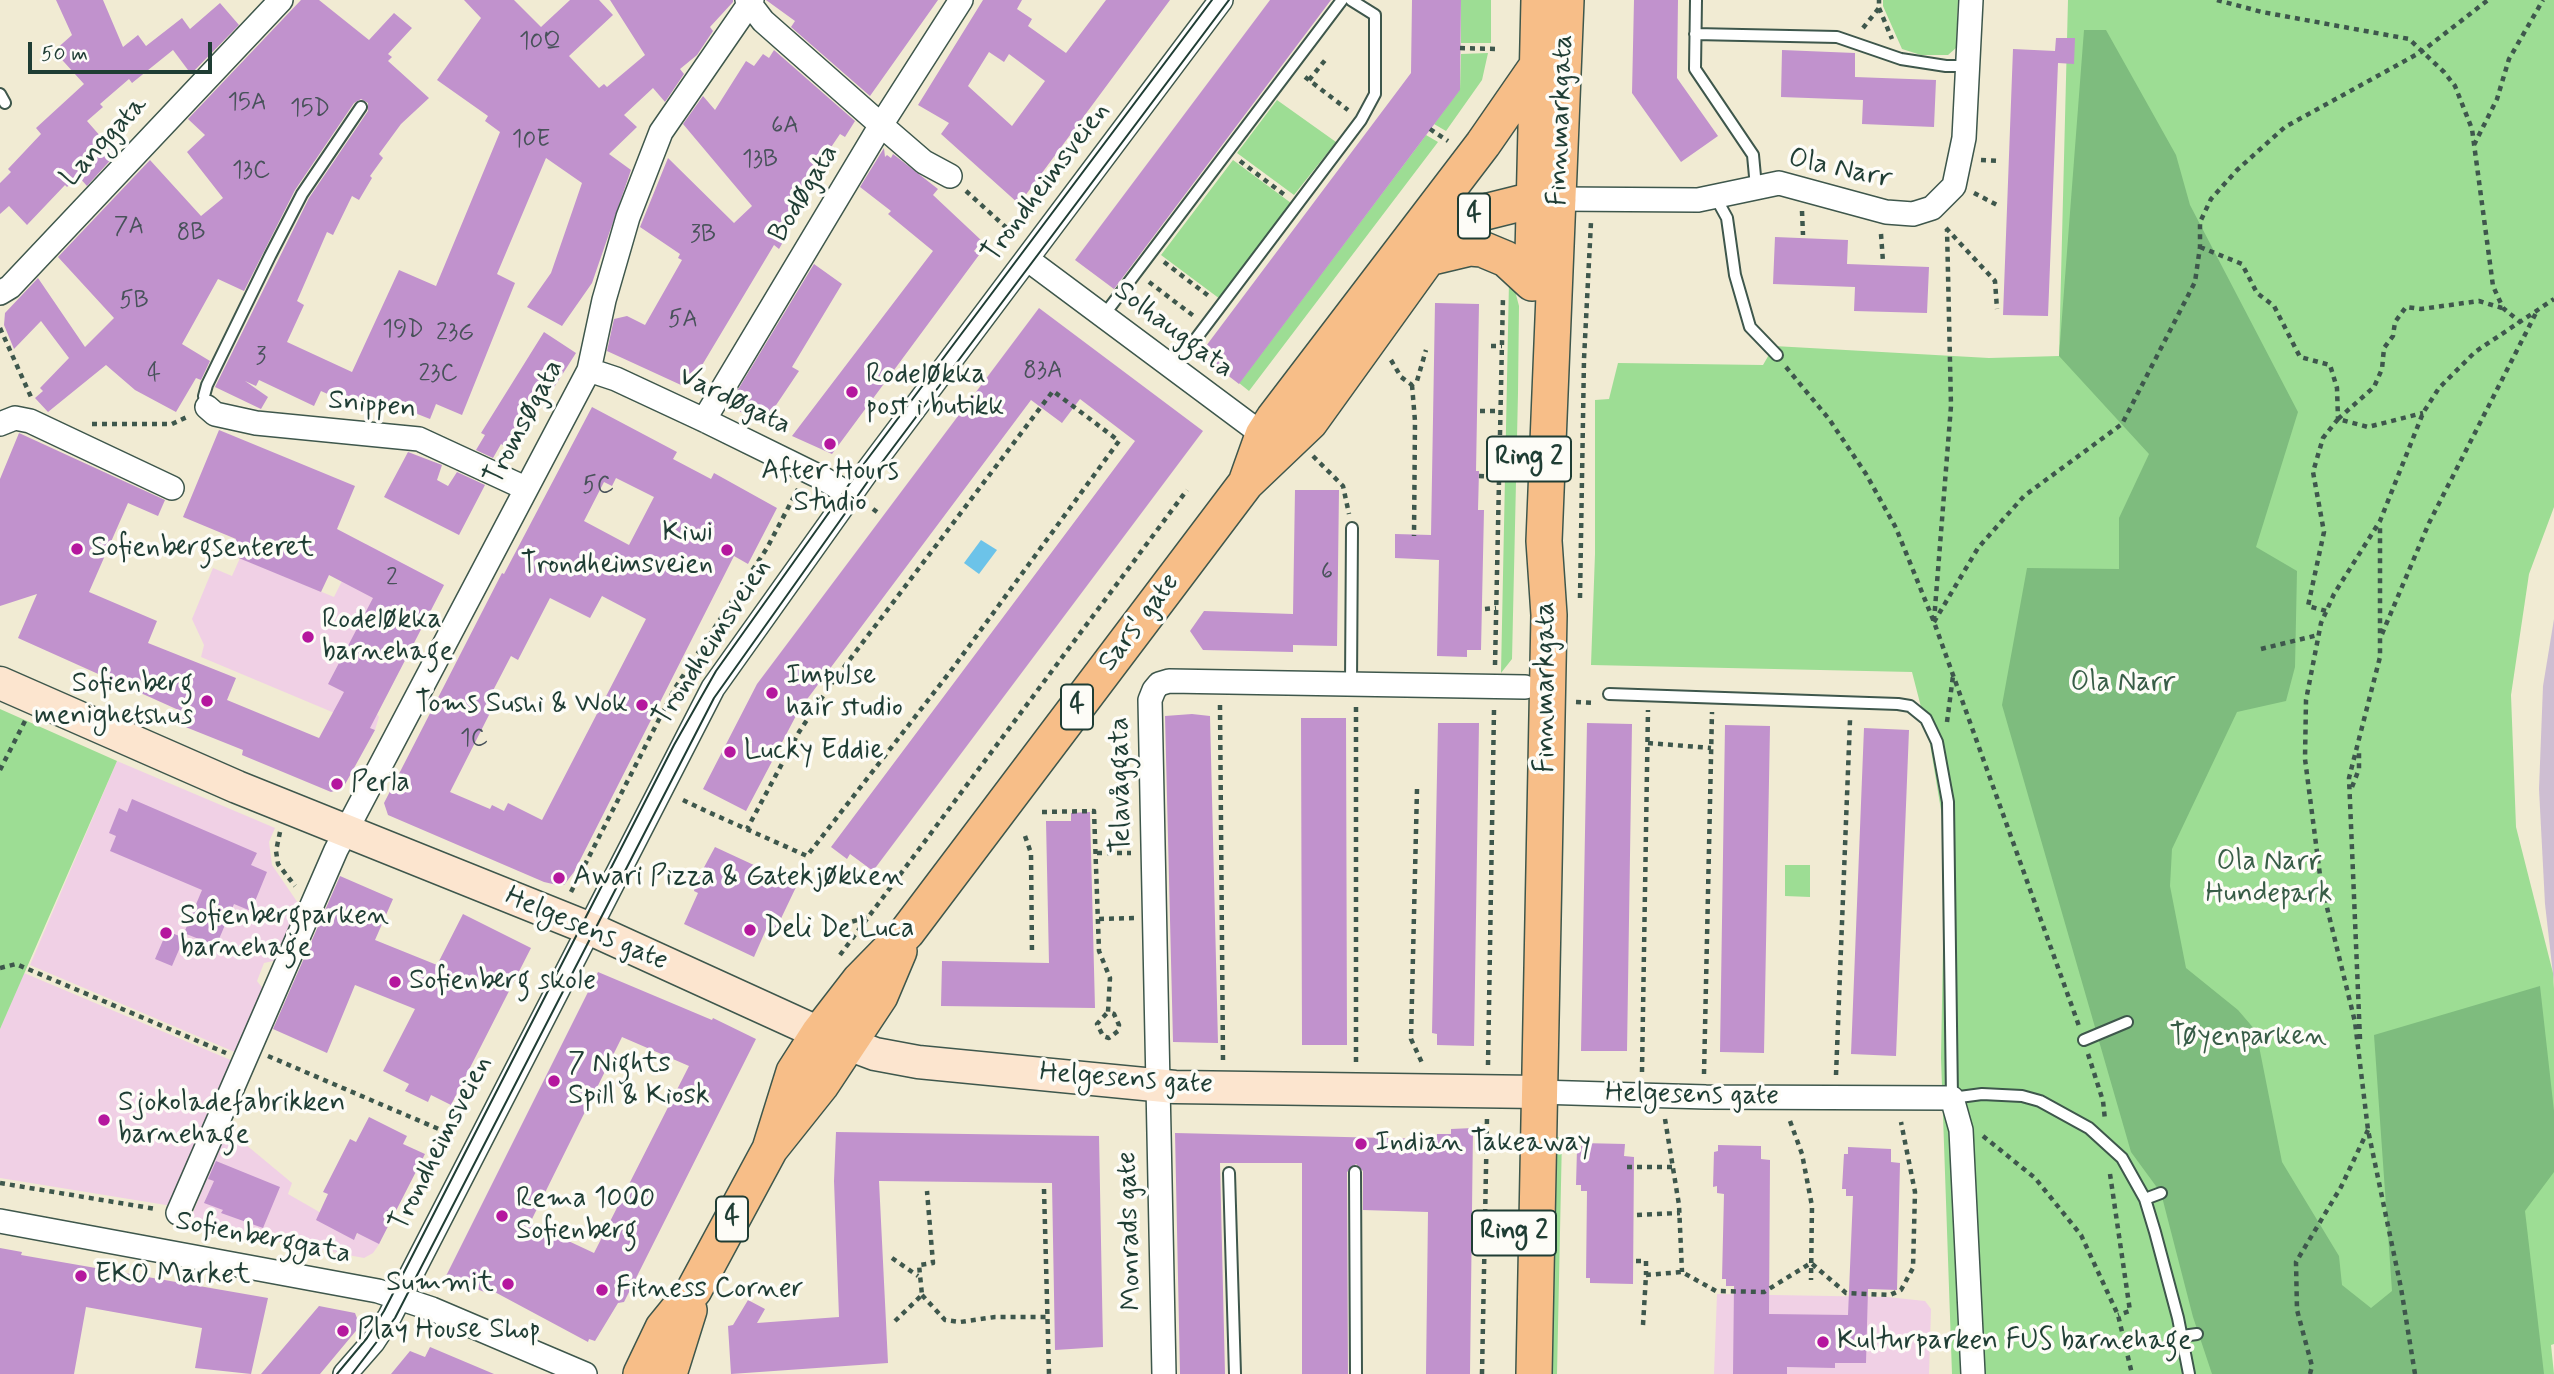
<!DOCTYPE html>
<html>
<head>
<meta charset="utf-8">
<style>
  body { margin:0 }
  #map { position:relative; width:2554px; height:1374px; overflow:hidden; background:#f1ebd3; font-family:Mynerve,sans-serif }
  canvas { display:block }
  .scale { position:absolute; left:28px; top:42px; width:184px; height:32px; box-sizing:border-box; border:4px solid #1f3d34; border-top:0; padding-left:9px; font-size:21px; line-height:24px; white-space:nowrap; color:#1f3d34; -webkit-text-stroke:5px #fdfcf7; paint-order:stroke }
</style>
</head>
<body>
<div id="map">
<canvas width="2554" height="1374"></canvas>
<div class="scale">50 m</div>
</div>
<script>
const g = document.querySelector('canvas').getContext('2d');
g.lineJoin = 'round';
function fill(path, color) { g.fillStyle = color; g.fill(path, 'evenodd'); }
const shape = rows => new Path2D(rows.map(r => 'M' + r).join(''));
function strokePath(path, color, width, dash) { g.strokeStyle = color; g.lineWidth = width; g.lineCap = dash ? 'butt' : 'round'; g.setLineDash(dash || []); g.stroke(path); }
function write(font, color, halo, rows, align = 'center') {
  g.font = font + ' Mynerve,sans-serif'; g.lineWidth = 7; g.setLineDash([]); g.textBaseline = 'middle'; g.strokeStyle = halo; g.fillStyle = color; for (const [text, x, y, turn = 0] of rows) {
    g.save(); g.translate(x, y); g.rotate((+turn || 0) * Math.PI / 180); g.textAlign = isNaN(turn) ? turn : align; if (halo) g.strokeText(text, 0, 0); g.fillText(text, 0, 0); g.restore();
  }
}
const built = shape([
  [366,544,444,585,377,714,379,717,375,730,201,657,204,645,192,619,213,568,232,576,240,558,334,597,342,581,345,583],
  [117,761,275,828,269,842,272,865,300,906,277,960,264,963,257,981,264,990,237,1053,30,965],
  [24,973,233,1061,172,1206,0,1178,0,1029],
  [227,1129,292,1183,288,1194,342,1225,340,1231,355,1238,358,1233,380,1243,373,1253,364,1258,188,1225],
  [1717,1294,1887,1297,1925,1301,1931,1309,1929,1374,1714,1374]
]);
const industrial = shape([
  [2554,619,2554,983,2545,904,2539,789,2543,686]
]);
const green = shape([
  [1461,0,1491,0,1491,43,1461,43],
  [1883,0,1958,0,1956,48,1948,55,1921,55,1902,49,1883,6],
  [2068,0,2554,0,2554,507,2529,574,2511,695,2516,827,2553,973,2554,989,2554,1344,2551,1345,2554,1374,1952,1374,1941,1058,1945,834,1929,738,1912,672,1591,665,1595,554,1595,400,1609,399,1618,363,1763,365,1774,346,1989,358,2059,356],
  [1488,53,1482,80,1446,131,1434,124,1460,89,1461,54],
  [1277,100,1336,142,1294,195,1237,153],
  [1426,135,1438,142,1249,391,1239,383],
  [1233,160,1291,203,1220,299,1161,255],
  [1509,281,1514,287,1519,306,1518,393,1512,659,1501,673],
  [0,709,117,761,0,1029],
  [1785,865,1810,865,1810,897,1785,896],
  [1551,1137,1562,1137,1557,1374,1546,1374]
]);
const forest = shape([
  [2084,30,2106,30,2176,155,2190,205,2298,412,2256,547,2297,571,2295,667,2286,701,2237,712,2172,849,2170,886,2186,968,2238,1010,2256,1031,2282,1162,2339,1256,2342,1285,2371,1308,2392,1291,2374,1035,2540,986,2554,1111,2554,1172,2525,1211,2544,1374,2212,1374,2193,1317,2161,1193,2131,1152,2002,705,2027,568,2119,569,2119,518,2149,454,2059,356]
]);
const water = shape([
  [981,540,997,550,979,574,964,563]
]);
const building = shape([
  [56,0,103,0,123,47,138,35,146,46,182,18,190,29,220,3,239,25,191,74,173,50,132,83,129,79,100,104,103,107,87,121,116,154,87,186,78,176,67,187,65,185,27,225,9,206,0,214,0,183,11,172,8,169,41,134,36,128,84,84,54,51,72,35],
  [301,0,319,0,369,40,394,13,412,28,388,54,392,57,388,61,429,98,401,124,379,154,383,158,370,176,372,178,359,200,352,196,333,235,327,232,297,301,304,305,287,342,352,372,399,270,436,286,500,132,485,121,488,116,437,80,481,18,464,0,514,0,541,27,570,0,599,0,613,15,569,56,599,88,604,84,607,87,645,55,610,0,733,0,733,2,710,27,713,31,697,55,680,69,684,74,665,102,653,88,624,115,637,127,609,154,631,170,592,283,562,326,527,307,551,273,582,183,546,158,497,274,515,283,462,415,436,404,430,419,382,400,379,408,371,404,367,412,321,391,314,406,259,380,256,386,245,381,268,397,261,409,215,387,309,198,368,111,368,103,361,99,354,103,295,190,244,291,218,279,182,344,210,361,201,380,196,378,176,412,135,390,106,365,48,412,35,398,43,391,40,388,69,358,41,321,14,349,4,325,5,313,38,278,85,347,114,318,58,257,150,160,201,216,223,198,187,152,205,135,188,119],
  [766,0,938,0,870,96,791,27,795,21],
  [983,0,1022,0,1017,9,1032,19,1028,26,1066,53,1106,0,1170,0,1019,204,941,134,949,123,918,105],
  [989,52,1004,62,1009,54,1045,81,1012,126,968,86],
  [1270,0,1331,0,1114,289,1075,260],
  [1412,0,1461,0,1460,90,1239,384,1200,354,1411,73],
  [1634,0,1678,0,1677,78,1718,136,1681,162,1632,93],
  [2056,38,2075,38,2074,64,2058,63,2048,316,2003,315,2013,49,2055,51],
  [774,50,855,121,845,137,840,134,819,165,788,216,795,221,779,249,774,245,692,382,681,385,607,351,614,319,627,316,645,325,682,260,678,258,680,254,640,227,668,158,734,223,752,206,683,124,703,96,715,110,746,61,754,66,763,54,769,58],
  [1782,50,1855,53,1855,77,1936,80,1934,127,1862,124,1863,100,1781,97],
  [884,148,885,157,887,155,891,158,893,154,938,189,933,195,982,241,974,251,979,255,832,454,792,436,933,251,888,214,891,211,860,187],
  [1775,237,1848,240,1847,264,1929,267,1927,313,1854,311,1855,287,1773,284],
  [814,264,842,284,792,367,799,371,764,423,728,406],
  [1435,303,1479,304,1476,471,1479,471,1478,510,1484,510,1481,650,1467,650,1467,657,1437,656,1439,560,1395,558,1395,534,1431,535],
  [1039,308,1203,431,873,871,850,854,847,859,831,847,1135,441,1080,399,1062,423,1031,400,799,710,746,811,703,789,757,684],
  [544,332,576,353,544,403,542,401,535,409,513,451,501,444,493,458,476,450,485,435,481,433],
  [592,407,677,452,673,459,711,479,714,473,777,508,748,564,734,556,574,872,564,885,557,885,544,882,388,815,384,803,502,573,504,574],
  [616,478,654,497,629,545,584,521,604,482,612,486],
  [602,596,646,619,542,820,508,803,504,811,492,805,490,809,450,792,492,709,485,706,511,656,518,660,550,598,590,618],
  [219,430,355,486,337,529,444,585,370,728,375,730,343,788,331,792,242,755,243,750,178,724,183,712,18,638,37,594,0,606,0,479,19,433,165,500,158,516,128,503,89,592,157,621,148,643,236,678,227,700,319,738,344,692,328,684,373,598,329,575,321,592,229,554,236,539,183,517],
  [408,452,442,465,437,480,448,486,457,472,485,485,459,535,384,497],
  [1295,490,1339,490,1337,646,1293,645,1293,652,1203,650,1190,631,1204,611,1293,614],
  [1192,714,1210,716,1218,1043,1173,1042,1165,716],
  [1301,718,1346,718,1347,1045,1302,1045],
  [1438,723,1479,723,1474,1046,1437,1045,1437,1034,1432,1033],
  [1587,723,1632,724,1627,1051,1581,1051],
  [1725,725,1770,726,1764,1053,1720,1052],
  [1864,728,1909,730,1896,1056,1851,1054],
  [132,799,257,853,251,865,267,872,251,911,234,904,216,946,184,933,202,890,110,851,116,836,109,833,119,808,127,812],
  [1090,812,1095,1008,941,1006,942,961,1049,963,1046,821,1071,821,1071,813],
  [715,847,797,885,776,929,768,925,754,957,684,924,698,893,694,891,695,884],
  [340,876,393,899,375,940,437,965,463,914,531,948,451,1105,431,1095,428,1102,405,1091,409,1084,383,1071,415,1009,355,985,327,1053,273,1029],
  [167,931,184,938,172,966,155,959],
  [598,972,712,1020,713,1018,756,1039,624,1302,618,1303,595,1341,589,1339,588,1342,491,1290,489,1294,446,1276],
  [622,1037,689,1066,594,1253,530,1223],
  [369,1117,407,1136,403,1144,425,1154,379,1244,357,1233,354,1240,316,1220,328,1194,323,1192,350,1139,356,1142],
  [1473,1128,1470,1374,1426,1374,1428,1212,1363,1210,1363,1171,1356,1164,1347,1172,1348,1374,1302,1374,1302,1163,1220,1163,1225,1374,1180,1374,1175,1133,1429,1139,1437,1138,1437,1134,1451,1134,1451,1129],
  [836,1132,1099,1136,1103,1347,1055,1350,1052,1183,879,1181,888,1363,731,1374,728,1326,733,1325,748,1300,765,1309,757,1323,839,1317,834,1181],
  [1581,1143,1625,1144,1624,1156,1634,1157,1633,1284,1590,1283,1590,1278,1586,1278,1587,1191,1581,1191,1581,1185,1576,1185,1577,1149,1581,1149],
  [1718,1145,1761,1146,1761,1159,1770,1160,1769,1314,1848,1315,1853,1196,1846,1196,1846,1189,1842,1189,1844,1154,1848,1154,1848,1147,1891,1149,1891,1162,1900,1163,1897,1290,1868,1289,1866,1363,1835,1363,1835,1368,1787,1367,1787,1374,1733,1374,1734,1286,1726,1286,1726,1279,1722,1279,1724,1194,1717,1193,1717,1186,1713,1187,1714,1152,1718,1151],
  [216,1161,280,1187,263,1228,221,1213,223,1210,204,1203,214,1181,208,1179],
  [0,1248,22,1252,21,1255,268,1298,251,1374,195,1368,202,1328,86,1307,74,1374,0,1374],
  [319,1306,355,1313,360,1326,320,1374,261,1374],
  [430,1347,494,1374,391,1374,410,1351,425,1357]
]);
const path = shape([
  [2217,0,2262,12,2409,39,2444,72,2455,86,2472,129,2493,286,2503,308,2520,322],
  [1879,8,1892,39],
  [1863,28,1879,8,1879,0],
  [1460,48,1499,49],
  [1305,77,1348,110],
  [1309,80,1326,59],
  [1430,129,1448,141],
  [2474,145,2497,99,2509,59,2543,0],
  [1981,160,2000,161],
  [1240,161,1286,196],
  [966,191,1010,231],
  [1974,193,1999,206],
  [1802,211,1803,235],
  [1946,228,1995,281,1997,309],
  [1881,234,1883,262],
  [2200,247,2242,264,2257,293,2274,306,2300,357,2330,365,2337,388,2338,419],
  [1164,262,1210,297],
  [1149,282,1195,317],
  [1134,300,1180,335],
  [0,328,31,397],
  [1491,346,1502,346],
  [1391,360,1401,377,1412,385,1417,381,1426,350],
  [1786,367,1829,419,1866,474,1896,528,1934,622,2079,1026],
  [1412,385,1415,421,1414,536],
  [1480,411,1500,411],
  [2338,419,2374,387,2382,369,2384,348,2393,336,2395,322,2406,307,2421,309,2479,301,2502,308],
  [92,424,172,424,187,417],
  [1313,456,1343,486,1349,514],
  [1479,476,1499,477],
  [873,509,877,512],
  [1580,598,1584,359,1591,222],
  [1485,609,1496,608],
  [2326,611,2308,606,2324,532,2313,472,2323,438,2338,419,2368,427,2423,413],
  [1934,621,1951,406,1947,229],
  [1934,622,1978,548,2024,496,2122,424,2195,282,2200,247,2200,222,2211,199,2237,170,2285,127,2421,52,2488,0],
  [2382,634,2429,523,2537,311],
  [2261,649,2318,635],
  [1495,665,1503,296],
  [1576,702,1596,703],
  [1220,705,1223,1061],
  [1356,707,1356,1063],
  [1947,722,1953,676],
  [1648,743,1711,748],
  [0,770,25,721],
  [2352,787,2359,769,2359,749],
  [1417,789,1411,1039,1423,1065],
  [683,800,706,811,807,856,953,668,1119,441,1053,391,829,687,799,732,747,829],
  [1042,812,1094,811,1099,951,1110,978,1108,1012,1114,1014,1119,1025,1118,1031,1109,1038,1103,1036,1097,1024,1108,1012],
  [280,832,276,851,278,864,295,886],
  [1025,836,1031,853,1032,955],
  [1097,853,1131,853],
  [571,892,675,688,767,548,798,489],
  [1099,919,1134,918],
  [833,927,868,917],
  [840,955,1187,490],
  [0,968,16,964,226,1053],
  [2360,1039,2349,778,2380,657,2380,524],
  [2088,1054,2103,1101,2105,1120],
  [268,1056,448,1133],
  [1488,1065,1494,710],
  [1642,1072,1648,710],
  [1704,1074,1712,712],
  [1836,1075,1850,720],
  [1665,1119,1679,1205,1682,1272],
  [1790,1121,1802,1154,1812,1206,1811,1280],
  [1983,1136,2035,1178,2081,1235,2118,1315,2132,1374],
  [1627,1167,1673,1167],
  [2110,1174,2130,1311,2118,1315],
  [0,1183,156,1209],
  [1044,1189,1049,1374],
  [1637,1215,1680,1213],
  [892,1258,918,1276],
  [1636,1261,1646,1261,1646,1275],
  [922,1295,945,1320,960,1322,995,1317,1048,1317],
  [895,1321,922,1295,919,1265,933,1263,927,1191],
  [1643,1325,1646,1275,1682,1272,1716,1291,1764,1292,1811,1263,1846,1293,1890,1295,1901,1290,1913,1268,1915,1192,1901,1122],
  [1482,1374,1487,1118],
  [2310,1374,2312,1366,2297,1310,2296,1262,2341,1187,2368,1130],
  [2415,1374,2401,1288,2368,1130,2355,1022,2321,883,2305,759,2306,700,2321,623,2334,594,2380,521,2423,413,2439,388,2475,352,2554,299]
]);
const lane = shape([
  [1696,0,1695,69,1753,155,1756,187],
  [1695,34,1837,37,1901,59,1946,66,1970,66],
  [0,94,5,103],
  [1716,198,1727,218,1735,275,1750,327,1777,355],
  [1104,315,1342,0],
  [1173,369,1361,120,1375,94,1375,15,1351,0],
  [207,407,204,396,207,385,270,256,302,194,361,107],
  [1351,684,1352,528],
  [1609,694,1898,704,1910,706,1926,719,1937,742,1948,802,1952,1098,1982,1094,2022,1096,2040,1101,2089,1128,2122,1158,2145,1199,2155,1232,2178,1318,2189,1374],
  [2084,1040,2127,1022],
  [1355,1172,1356,1374],
  [1229,1173,1235,1374],
  [2145,1199,2161,1193],
  [2182,1336,2197,1334]
]);
const street = shape([
  [747,0,763,21,881,125,924,162,950,176],
  [1559,199,1698,200,1779,183,1886,212,1913,214,1932,208,1954,186,1964,138,1971,0],
  [1027,259,1274,443],
  [0,293,10,287,281,0],
  [589,370,616,379,704,420,824,479,850,495],
  [207,407,215,414,256,423,419,439,525,488],
  [704,420,881,125,961,0],
  [0,424,15,418,30,421,172,488],
  [1538,1092,1706,1097,1952,1098,1961,1130,1973,1374],
  [178,1213,336,850,589,370,604,300,628,217,661,132,752,0],
  [0,1221,378,1291,432,1309,585,1374],
  [345,1374,373,1342,390,1316,713,688,866,473,1221,0],
  [1164,1374,1150,700,1154,690,1159,684,1169,681,1525,687]
]);
const secondary = shape([
  [0,683,237,787,593,930,819,1033,875,1054,918,1062,1175,1087,1538,1092]
]);
const primary = shape([
  [1533,255,1539,0],
  [1428,258,1470,248,1482,249,1506,259,1532,283],
  [1247,480,1263,435,1274,418,1483,144,1537,66],
  [770,1149,794,1072,819,1033,860,980,907,932,1246,483,1310,422,1428,258,1457,226,1481,213,1521,203,1558,200],
  [641,1374,663,1328,694,1290,770,1149,821,1085,880,996,899,951],
  [669,1374,689,1310],
  [1534,1374,1549,615,1544,541,1566,0]
]);
const tram = shape([
  [337,1374,367,1338,384,1311,674,745,716,671,860,469,1212,0],
  [352,1374,395,1318,714,698,871,477,1229,0]
]);
const markers = [
  [852,392,7,"#b5179e"],
  [830,444,7,"#b5179e"],
  [77,549,7,"#b5179e"],
  [727,550,7,"#b5179e"],
  [308,637,7,"#b5179e"],
  [772,693,7,"#b5179e"],
  [207,701,7,"#b5179e"],
  [642,705,7,"#b5179e"],
  [730,752,7,"#b5179e"],
  [337,784,7,"#b5179e"],
  [559,878,7,"#b5179e"],
  [750,930,7,"#b5179e"],
  [166,933,7,"#b5179e"],
  [395,982,7,"#b5179e"],
  [554,1081,7,"#b5179e"],
  [104,1120,7,"#b5179e"],
  [1361,1144,7,"#b5179e"],
  [502,1216,7,"#b5179e"],
  [81,1276,7,"#b5179e"],
  [508,1284,7,"#b5179e"],
  [602,1290,7,"#b5179e"],
  [343,1331,7,"#b5179e"],
  [1823,1342,7,"#b5179e"]
];
const numberNames = [
  ["10Q",540,43],
  ["15A",247,104],
  ["15D",310,110],
  ["6A",785,127],
  ["10E",531,141],
  ["13B",760,161],
  ["13C",251,172],
  ["7A",129,228],
  ["8B",191,234],
  ["3B",703,236],
  ["5B",134,302],
  ["5A",683,321],
  ["19D",403,331],
  ["23G",455,334],
  ["3",261,358],
  ["83A",1043,372],
  ["4",154,375],
  ["23C",438,375],
  ["5C",598,487],
  ["6",1327,573],
  ["2",392,579],
  ["1C",474,740]
];
const shields = [
  [1474,216,32],
  [1529,459,84],
  [1077,707,32],
  [732,1219,32],
  [1514,1233,84]
];
const shieldNames = [
  ["4",1474,216],
  ["Ring 2",1529,459],
  ["4",1077,707],
  ["4",732,1219],
  ["Ring 2",1514,1233]
];
const streetNames = [
  ["Finnmarkgata",1562,120,-88],
  ["Langgata",105,142,-47],
  ["Ola Narr",1840,170,12],
  ["Trondheimsveien",1047,183,-53],
  ["Bodøgata",805,194,-59],
  ["Solhauggata",1173,331,37],
  ["Vardøgata",734,402,26],
  ["Snippen",372,406,6],
  ["Tromsøgata",525,423,-62],
  ["Sars' gate",1140,623,-53],
  ["Trondheimsveien",713,643,-57],
  ["Finnmarkgata",1547,687,-90],
  ["Telavåggata",1122,785,-91],
  ["Helgesens gate",586,930,23],
  ["Helgesens gate",1126,1080,4],
  ["Helgesens gate",1692,1096,1],
  ["Trondheimsveien",442,1144,-63],
  ["Monrads gate",1131,1231,-92],
  ["Sofienberggata",263,1239,11]
];
const poiNames = [
  ["Rodeløkka",866,376],
  ["post i butikk",866,408],
  ["After Hours",830,472,"center"],
  ["Studio",830,504,"center"],
  ["Kiwi",713,534,"right"],
  ["Trondheimsveien",713,566,"right"],
  ["Sofienbergsenteret",91,549],
  ["Rodeløkka",322,621],
  ["barnehage",322,653],
  ["Impulse",786,677],
  ["hair studio",786,709],
  ["Sofienberg",193,685,"right"],
  ["menighetshus",193,717,"right"],
  ["Toms Sushi & Wok",628,705,"right"],
  ["Lucky Eddie",744,752],
  ["Perla",351,784],
  ["Awari Pizza & Gatekjøkken",573,878],
  ["Sofienbergparken",180,917],
  ["barnehage",180,949],
  ["Deli De Luca",764,930],
  ["Sofienberg skole",409,982],
  ["7 Nights",568,1065],
  ["Spill & Kiosk",568,1097],
  ["Sjokoladefabrikken",118,1104],
  ["barnehage",118,1136],
  ["Indian Takeaway",1375,1144],
  ["Rema 1000",516,1200],
  ["Sofienberg",516,1232],
  ["EKO Market",95,1276],
  ["Summit",494,1284,"right"],
  ["Fitness Corner",616,1290],
  ["Play House Shop",357,1331],
  ["Kulturparken FUS barnehage",1837,1342]
];
const parkNames = [
  ["Ola Narr",2123,684],
  ["Ola Narr",2269,863],
  ["Hundepark",2269,895],
  ["Tøyenparken",2248,1038]
];
fill(built, '#f0d0e5');
fill(industrial, '#cebed2');
fill(green, '#9ddd94');
fill(forest, '#7ebc7e');
fill(water, '#6cc3e9');
fill(building, '#c192cd');
strokePath(lane, '#3e574c', 14);
strokePath(street, '#3e574c', 26);
strokePath(secondary, '#3e574c', 35);
strokePath(primary, '#3e574c', 38);
strokePath(path, '#3e574c', 4.5, [5, 5]);
strokePath(lane, '#fff', 10);
strokePath(street, '#fff', 23);
strokePath(secondary, '#fce5cf', 32);
strokePath(primary, '#f7be88', 35);
strokePath(tram, '#1f3d34', 2);
for (const [x, y, r, color] of markers) { const dot = new Path2D(); dot.arc(x, y, r, 0, 2 * Math.PI); g.fillStyle = color; g.fill(dot); strokePath(dot, '#fdfcf7', 2.5); }
write('24px', '#48525a', null, numberNames);
for (const [x, y, w] of shields) { const box = new Path2D(); box.roundRect(x - w / 2, y - 22.5, w, 45, 5); g.fillStyle = '#fdfcf7'; g.fill(box); strokePath(box, '#1f3d34', 2); }
write('bold 26px', '#1f3d34', null, shieldNames);
write('28px', '#1f3d34', '#fdfcf7', streetNames);
write('28px', '#1f3d34', '#fdfcf7', poiNames, 'left');
write('28px', '#385d47', '#fdfcf7', parkNames);
</script>
</body>
</html>
